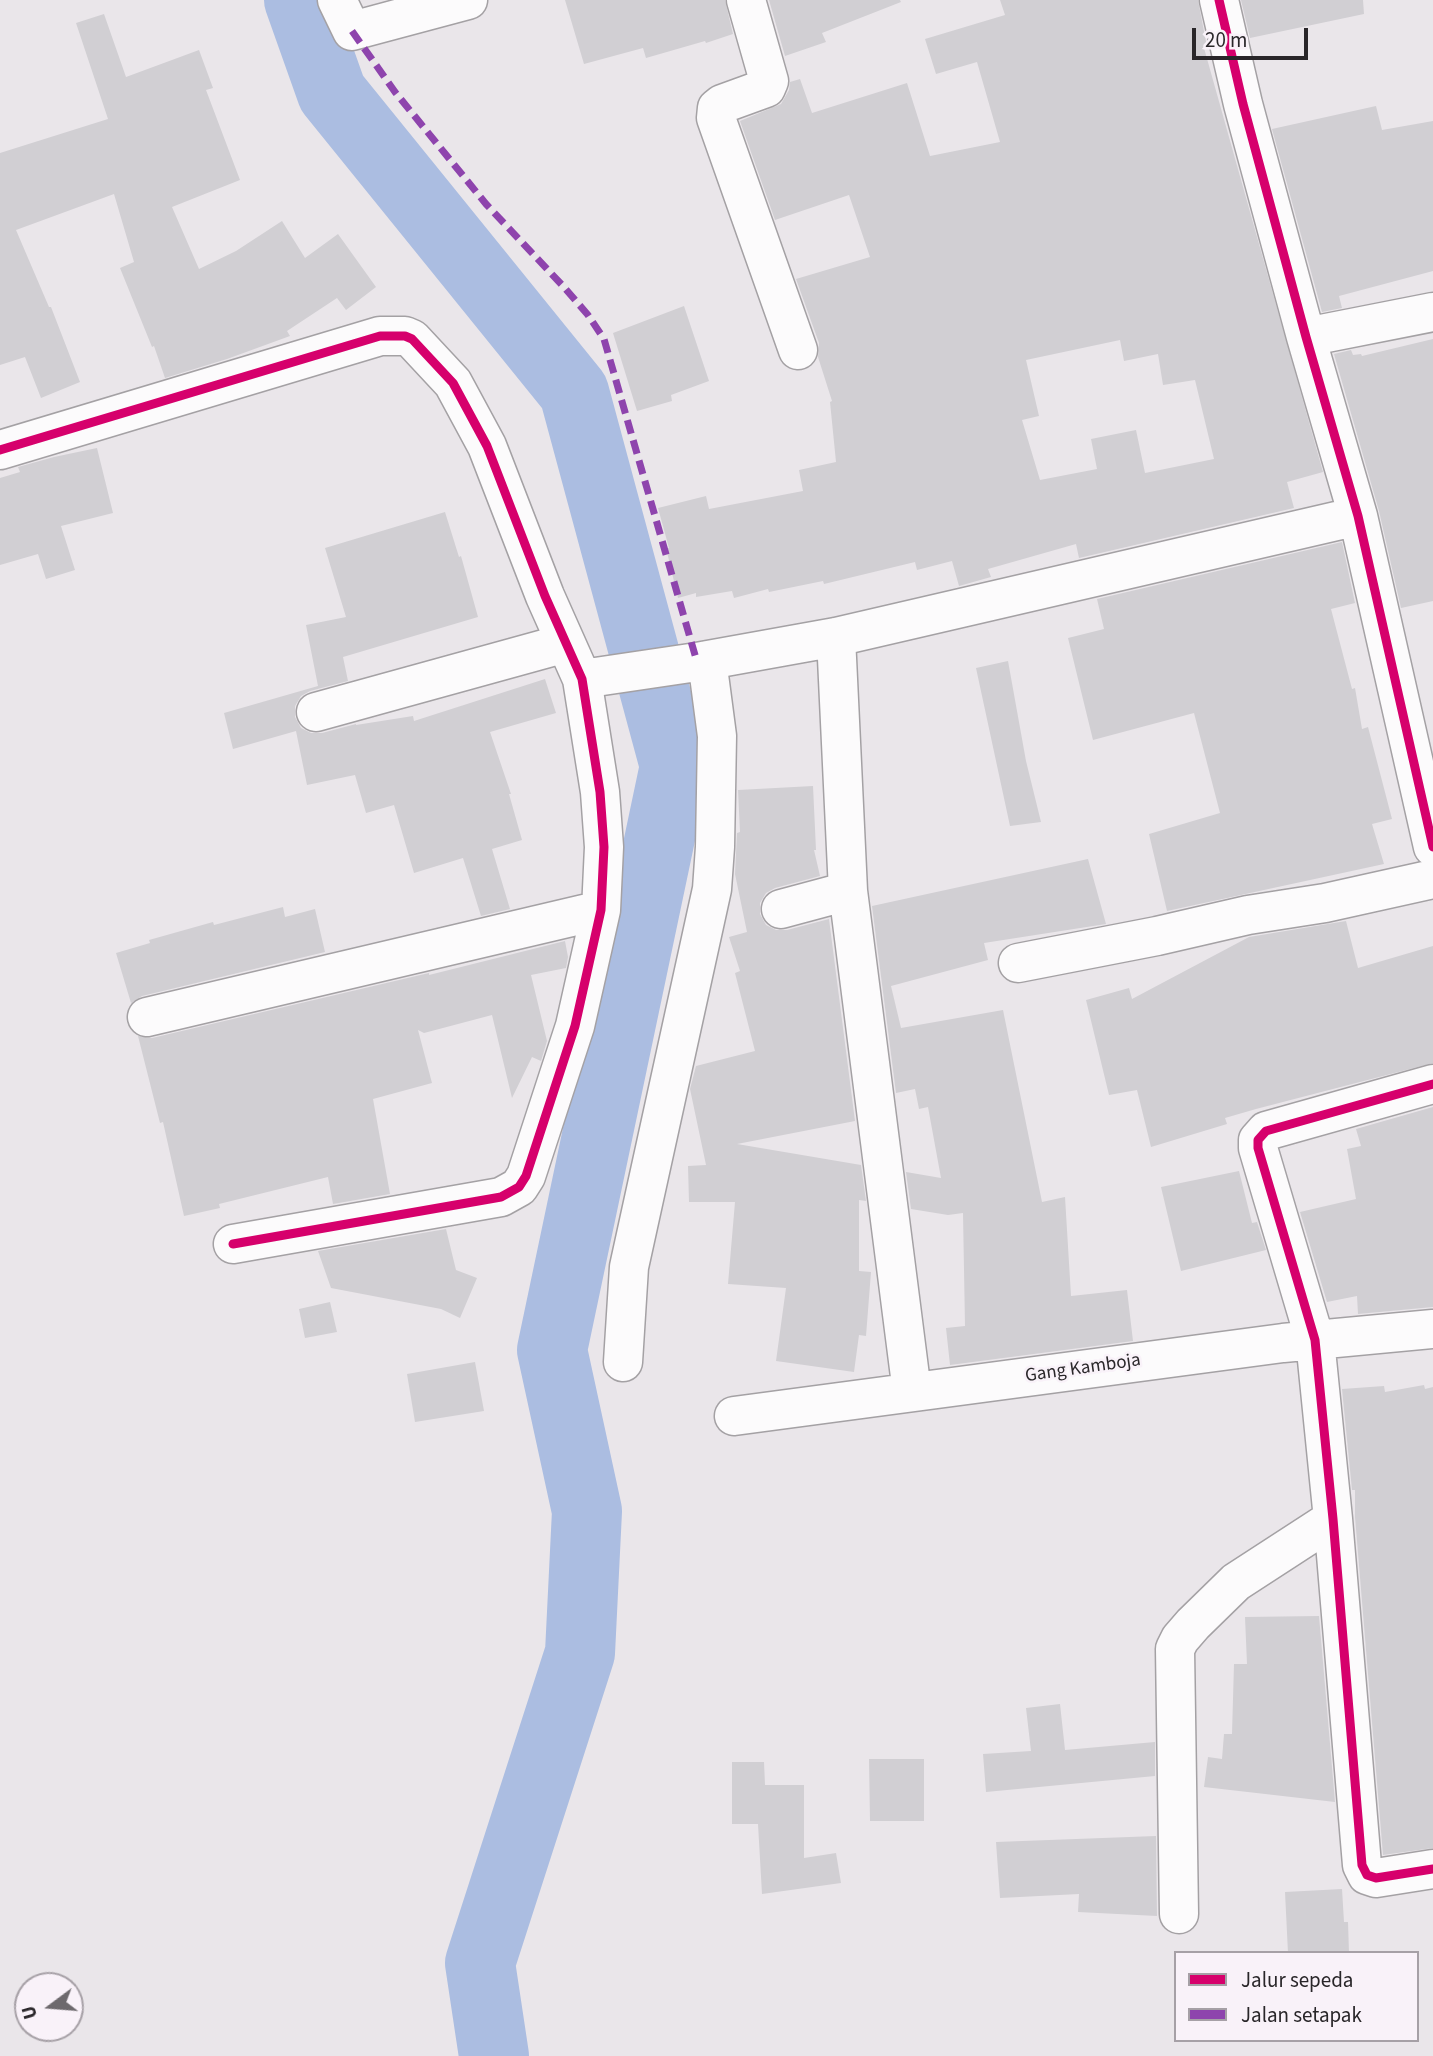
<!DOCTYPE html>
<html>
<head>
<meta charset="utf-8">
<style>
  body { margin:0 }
  #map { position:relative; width:1433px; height:2056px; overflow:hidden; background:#eae6ea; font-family:"Source Sans 3",sans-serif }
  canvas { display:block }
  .legend { position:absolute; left:1174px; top:1951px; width:245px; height:91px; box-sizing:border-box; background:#f9f2f9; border:2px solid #a6a0a6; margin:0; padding:9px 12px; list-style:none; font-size:21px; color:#292629 }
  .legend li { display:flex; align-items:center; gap:14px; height:35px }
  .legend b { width:35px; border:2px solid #a6a0a6 }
  .north { position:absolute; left:14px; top:1972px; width:70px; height:70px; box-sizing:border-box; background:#f9f2f9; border:2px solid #a6a0a6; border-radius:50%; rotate:254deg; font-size:19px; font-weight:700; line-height:28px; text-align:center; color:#292629 }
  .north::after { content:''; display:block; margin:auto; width:24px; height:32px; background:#6d696d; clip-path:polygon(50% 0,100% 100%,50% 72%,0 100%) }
  .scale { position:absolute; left:1192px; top:28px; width:116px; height:32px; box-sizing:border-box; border:4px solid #292629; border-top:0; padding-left:9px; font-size:21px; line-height:24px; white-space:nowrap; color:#292629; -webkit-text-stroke:5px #f9f2f9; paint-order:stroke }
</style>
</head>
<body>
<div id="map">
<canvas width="1433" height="2056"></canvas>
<ul class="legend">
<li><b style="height:9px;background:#d6006c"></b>Jalur sepeda</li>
<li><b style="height:9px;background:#8e44ad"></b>Jalan setapak</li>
</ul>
<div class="north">U</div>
<div class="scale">20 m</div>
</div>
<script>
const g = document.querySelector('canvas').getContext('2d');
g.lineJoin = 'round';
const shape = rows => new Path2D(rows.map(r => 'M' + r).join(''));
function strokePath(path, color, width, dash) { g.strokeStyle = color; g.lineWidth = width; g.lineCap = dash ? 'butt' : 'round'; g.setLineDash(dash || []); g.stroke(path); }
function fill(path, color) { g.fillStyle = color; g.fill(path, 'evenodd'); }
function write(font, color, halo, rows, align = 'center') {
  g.font = font + ' "Source Sans 3",sans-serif'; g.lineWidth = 5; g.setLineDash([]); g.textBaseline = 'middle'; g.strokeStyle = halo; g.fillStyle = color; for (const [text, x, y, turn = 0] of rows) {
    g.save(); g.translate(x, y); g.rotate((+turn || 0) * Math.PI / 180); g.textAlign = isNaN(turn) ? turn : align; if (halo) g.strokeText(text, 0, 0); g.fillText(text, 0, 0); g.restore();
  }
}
const river = shape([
  [299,0,332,93,574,392,675,766,552,1350,587,1511,580,1653,480,1963,494,2056]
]);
const building = shape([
  [565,0,725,0,733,34,706,43,705,41,646,58,643,48,584,64],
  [769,0,900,0,901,2,822,33,826,42,785,56],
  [1000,0,1198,0,1207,47,1204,48,1323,472,1287,482,1294,508,1079,558,1076,544,988,569,991,577,959,586,952,561,917,570,915,562,824,584,823,581,769,592,768,589,734,598,732,591,696,597,696,593,678,598,666,548,669,548,658,508,706,496,709,509,803,491,799,470,836,462,830,402,832,401,818,357,819,343,796,279,870,257,849,195,775,220,740,121,781,104,789,90,790,82,800,79,812,113,907,83,930,156,1000,142,977,62,936,74,925,39,1005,15],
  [1120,340,1124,361,1158,354,1163,385,1195,380,1214,459,1145,473,1136,430,1091,439,1097,469,1040,480,1022,420,1039,416,1026,360],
  [1241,0,1363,0,1364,14,1250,38],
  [104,14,126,77,199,50,213,88,206,90,240,180,172,207,199,269,236,251,282,221,305,258,338,234,376,287,346,310,337,298,287,331,290,336,227,359,165,378,154,346,152,347,120,268,134,262,114,194,16,230,49,307,51,307,80,382,41,398,25,357,0,365,0,153,108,119,76,23],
  [1376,106,1382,130,1433,121,1433,271,1339,296,1342,308,1322,312,1272,129],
  [684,306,709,381,671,395,672,401,637,411,613,333],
  [1433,339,1433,601,1401,608,1379,511,1334,354,1351,350,1353,355,1361,354,1362,356],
  [97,448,113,513,61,526,75,570,46,579,38,554,0,565,0,478,20,472,18,467,54,457],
  [445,512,459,557,461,556,478,617,343,657,348,681,310,691,301,696,295,706,295,717,301,728,311,733,322,733,356,724,356,725,413,716,414,721,545,679,556,713,490,732,511,794,509,794,522,840,492,849,510,909,481,916,463,858,414,873,394,805,366,813,355,775,307,785,296,731,233,749,224,713,318,686,306,625,346,617,325,548],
  [1342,542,1355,603,1331,609,1352,689,1355,688,1362,729,1368,727,1392,819,1372,824,1384,864,1167,911,1149,834,1220,813,1194,713,1093,740,1068,638,1104,629,1097,599],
  [1008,661,1026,761,1041,822,1010,826,976,668],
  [813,786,816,850,814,850,820,876,775,888,766,893,760,903,760,914,766,925,776,930,787,930,829,919,855,1121,737,1144,861,1165,866,1201,859,1200,859,1271,871,1272,866,1336,859,1335,854,1372,776,1361,786,1288,728,1284,735,1202,689,1202,688,1166,706,1165,690,1089,696,1066,755,1051,735,973,740,971,729,937,747,932,735,874,737,833,740,832,738,790],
  [1088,859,1106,924,984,943,988,960,891,986,901,1028,1003,1010,1042,1202,1065,1197,1071,1296,1127,1290,1133,1341,950,1365,946,1328,965,1326,963,1213,948,1215,911,1209,906,1172,941,1178,928,1107,919,1109,915,1089,896,1093,872,906],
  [283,907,285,917,315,909,325,952,142,996,131,1003,116,953,150,943,149,940,213,922,214,925],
  [1346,921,1358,968,1433,946,1433,1063,1256,1109,1225,1118,1227,1124,1151,1147,1137,1090,1109,1095,1086,1000,1129,988,1132,999,1249,937],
  [565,941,568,957,566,968,531,975,547,1041,541,1061,532,1057,512,1098,492,1015,424,1033,418,1030,432,1083,373,1099,390,1194,333,1204,328,1177,219,1204,220,1208,184,1216,163,1122,160,1123,138,1036,152,1038,429,973,429,975],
  [1433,1107,1433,1307,1358,1314,1357,1296,1327,1302,1300,1212,1356,1199,1347,1149,1361,1146,1356,1129],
  [1239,1171,1252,1223,1257,1222,1266,1250,1181,1271,1161,1187],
  [446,1229,456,1270,477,1278,460,1318,441,1309,331,1288,318,1251],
  [330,1302,337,1332,305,1338,299,1309],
  [475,1362,484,1411,415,1422,407,1374],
  [1424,1385,1425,1389,1433,1387,1433,1848,1383,1855,1355,1517,1355,1490,1352,1490,1342,1389,1384,1386,1385,1392],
  [1319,1616,1335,1802,1204,1787,1208,1757,1222,1759,1224,1734,1232,1734,1234,1664,1247,1664,1245,1617],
  [1060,1704,1065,1750,1155,1742,1155,1776,986,1792,983,1754,1031,1751,1026,1708],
  [869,1759,924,1759,924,1821,870,1821],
  [732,1762,764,1762,765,1785,804,1785,804,1858,836,1853,841,1883,762,1894,758,1824,732,1824],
  [1156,1836,1157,1916,1078,1912,1079,1894,1000,1898,996,1842],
  [1342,1889,1344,1922,1348,1922,1349,1953,1288,1953,1285,1892]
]);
const minor = shape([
  [337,0,352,31,468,0],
  [746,0,769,81,766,88,722,104,717,108,716,118,798,350],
  [1219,0,1243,104,1306,337,1358,516,1433,847],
  [1306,337,1433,312],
  [0,450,380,336,405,336,412,339,453,383,487,446,545,596,582,679,600,792,604,847,601,910,575,1026,526,1176,519,1187,501,1197,233,1244],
  [836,637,848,891,912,1392],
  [582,679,697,662,836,637,1358,516],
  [316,712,566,643],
  [781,909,848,891],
  [1018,963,1157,936,1248,915,1325,903,1433,879],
  [147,1017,601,910],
  [1433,1084,1266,1131,1258,1140,1258,1148,1315,1340,1333,1519,1362,1865,1367,1875,1376,1878,1433,1869],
  [623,1362,629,1267,712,889,715,847,717,736,707,660],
  [734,1416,1283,1343,1433,1329],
  [1179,1914,1175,1649,1180,1639,1193,1624,1236,1582,1333,1519]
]);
const quiet = shape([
  [352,31,395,92,486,204,563,286,588,315,604,339,697,662]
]);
const cycleway = shape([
  [1219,0,1243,104,1306,337,1358,516,1433,847],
  [0,450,380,336,405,336,412,339,453,383,487,446,545,596,582,679,600,792,604,847,601,910,575,1026,526,1176,519,1187,501,1197,233,1244],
  [1433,1084,1266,1131,1258,1140,1258,1148,1315,1340,1333,1519,1362,1865,1367,1875,1376,1878,1433,1869]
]);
const streetNames = [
  ["Gang Kamboja",1083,1369,-8]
];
strokePath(river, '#abbde1', 70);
fill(building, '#d1cfd3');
strokePath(minor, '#a4a1a4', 41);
strokePath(minor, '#fcfbfc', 38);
strokePath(quiet, '#8e44ad', 7, [14, 7]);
strokePath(cycleway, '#d6006c', 9);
write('19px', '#292629', '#f9f2f9', streetNames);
</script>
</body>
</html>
